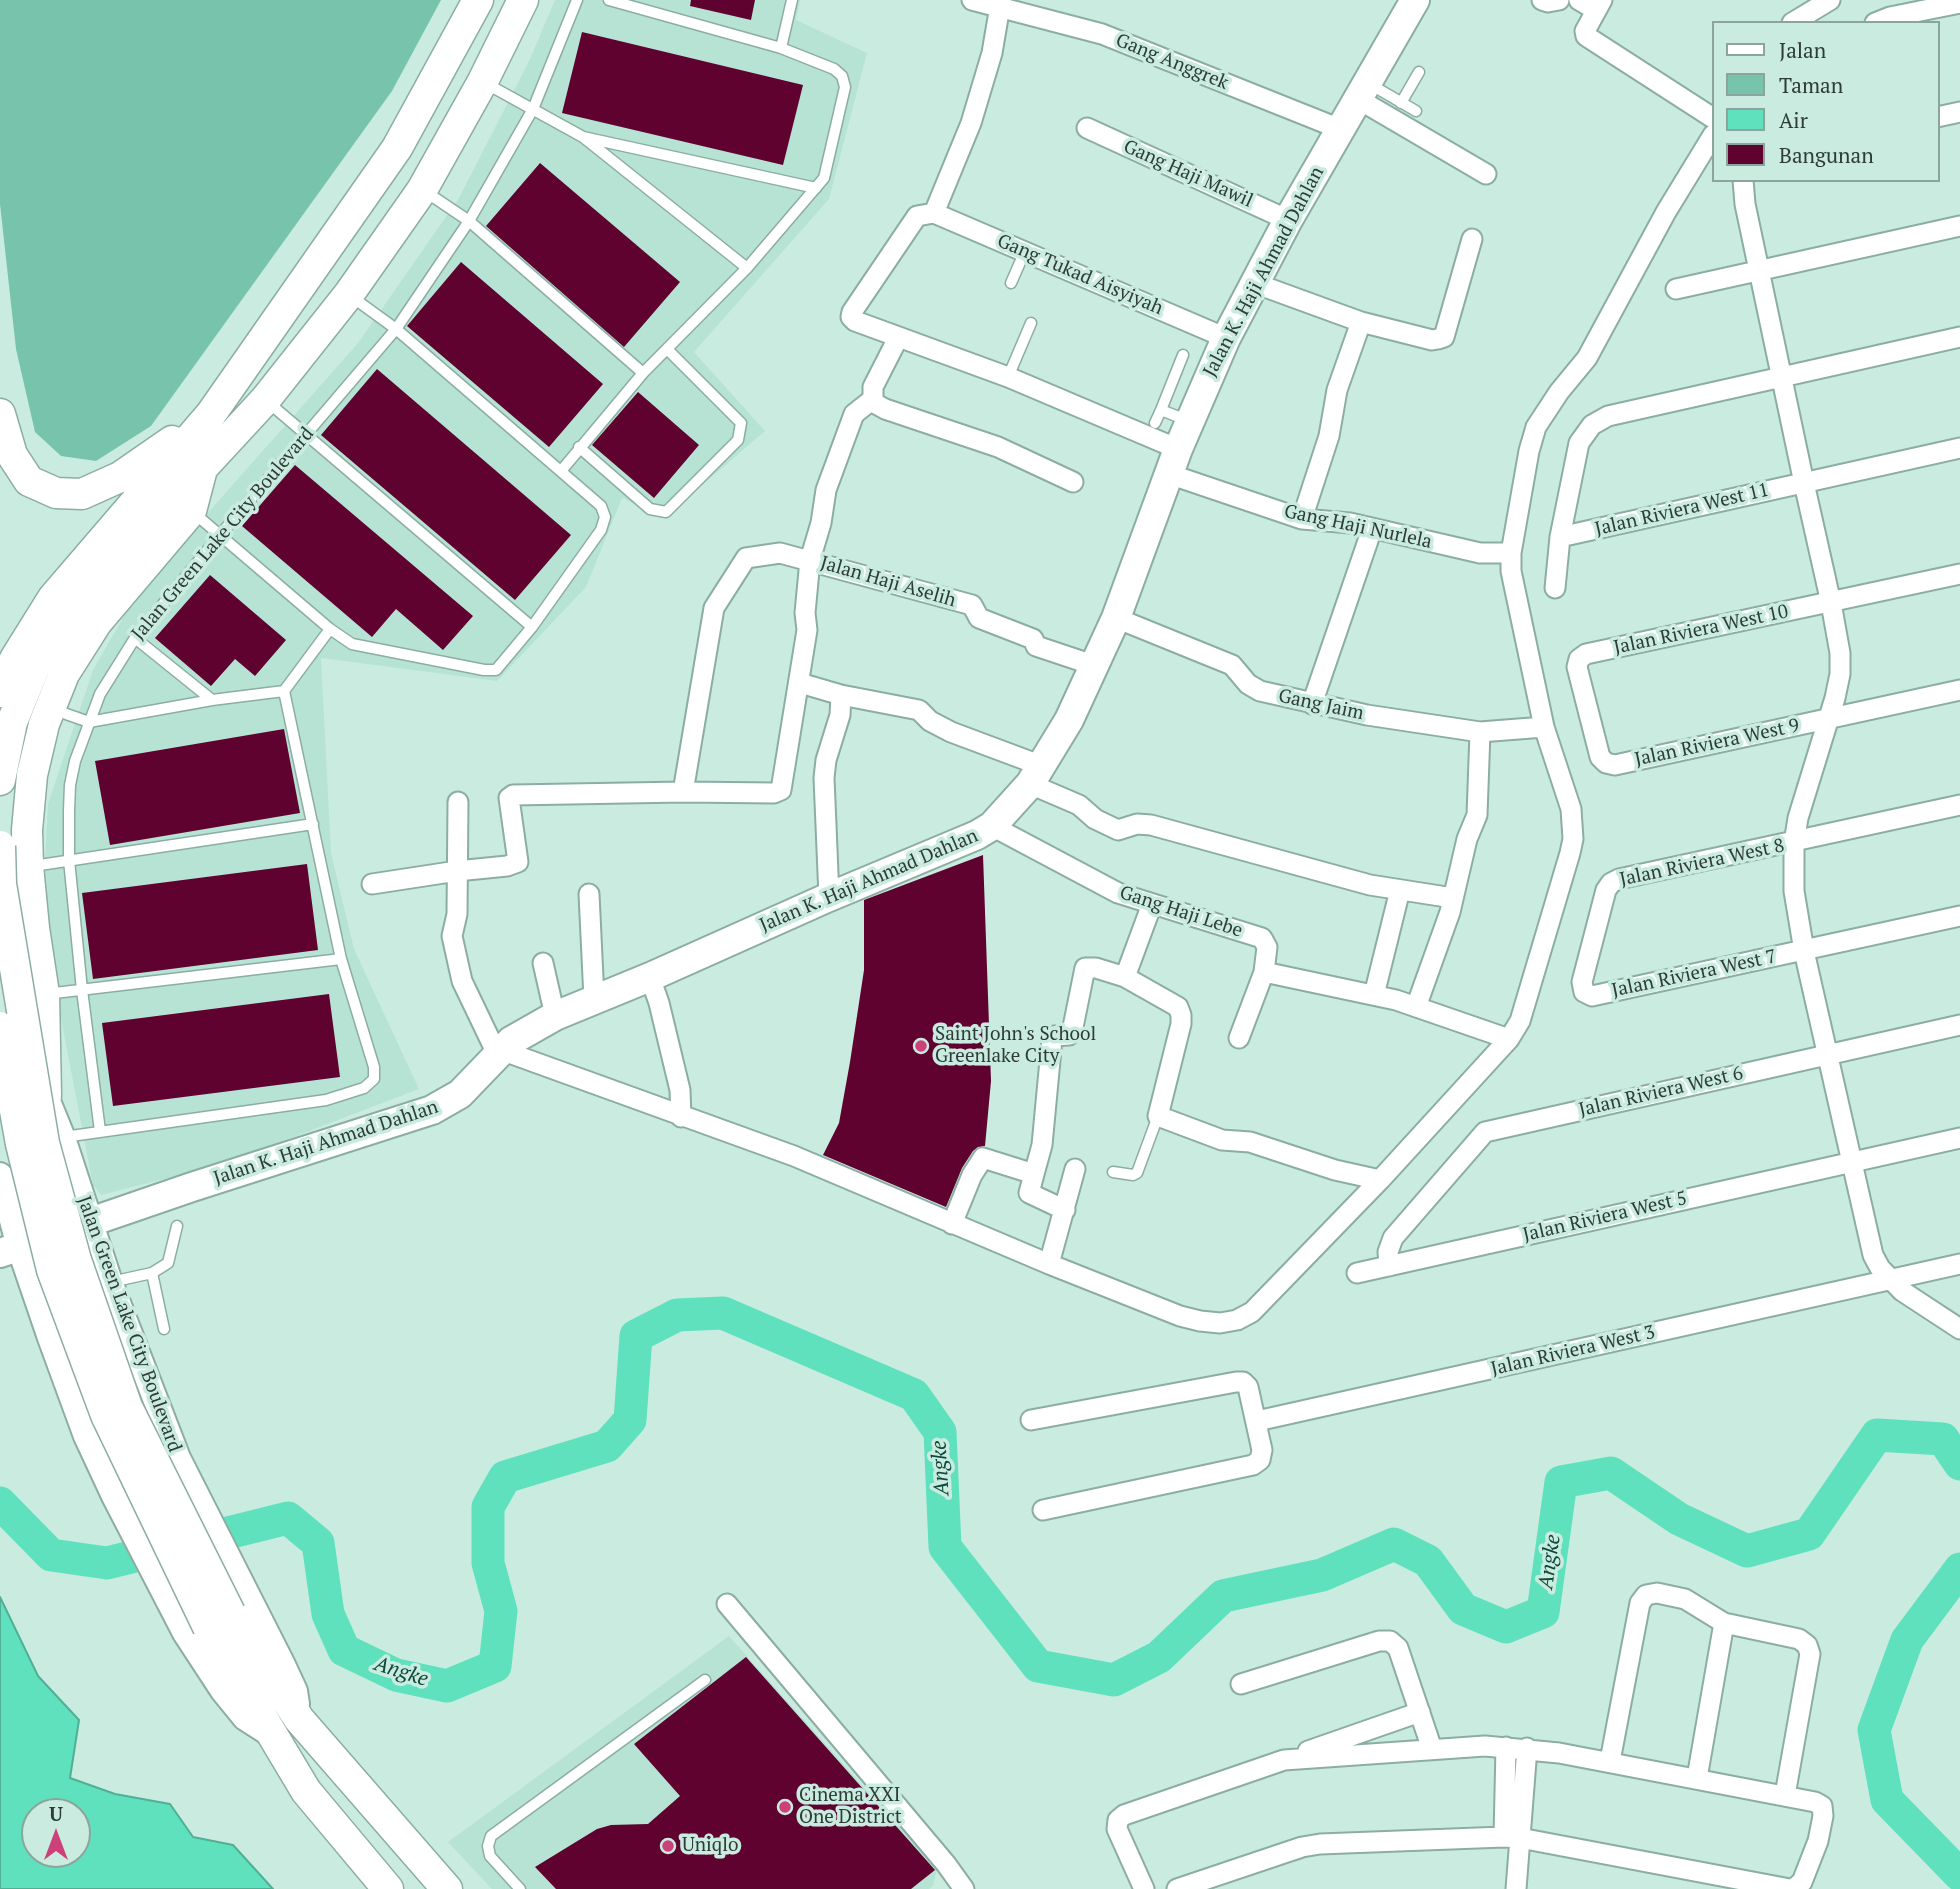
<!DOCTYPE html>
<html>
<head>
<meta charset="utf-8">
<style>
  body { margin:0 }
  #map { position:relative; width:1960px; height:1889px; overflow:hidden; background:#caece0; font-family:"PT Serif",serif }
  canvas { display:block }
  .legend { position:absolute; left:1712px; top:21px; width:228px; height:161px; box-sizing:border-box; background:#caece0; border:2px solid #8ca59c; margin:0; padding:9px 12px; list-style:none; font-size:21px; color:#2e3b37 }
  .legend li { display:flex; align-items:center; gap:14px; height:35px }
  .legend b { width:35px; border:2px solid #8ca59c }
  .north { position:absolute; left:21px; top:1798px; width:70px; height:70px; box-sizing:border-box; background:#caece0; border:2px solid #8ca59c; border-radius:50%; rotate:0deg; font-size:19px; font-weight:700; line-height:28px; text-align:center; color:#2e3b37 }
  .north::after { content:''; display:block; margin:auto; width:24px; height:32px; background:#cc4179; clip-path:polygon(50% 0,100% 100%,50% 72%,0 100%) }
</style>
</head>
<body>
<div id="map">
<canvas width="1960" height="1889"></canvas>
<ul class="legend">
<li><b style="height:9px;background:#fff"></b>Jalan</li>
<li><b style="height:19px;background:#78c3ac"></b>Taman</li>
<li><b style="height:19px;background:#5fe1bd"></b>Air</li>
<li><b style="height:19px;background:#5f0230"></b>Bangunan</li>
</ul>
<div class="north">U</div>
</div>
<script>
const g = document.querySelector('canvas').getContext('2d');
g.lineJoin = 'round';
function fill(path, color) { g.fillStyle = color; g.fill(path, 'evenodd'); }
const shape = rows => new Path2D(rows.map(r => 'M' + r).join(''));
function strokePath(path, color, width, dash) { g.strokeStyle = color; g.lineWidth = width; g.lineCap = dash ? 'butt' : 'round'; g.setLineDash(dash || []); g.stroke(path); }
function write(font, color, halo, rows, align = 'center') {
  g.font = font + ' "PT Serif",serif'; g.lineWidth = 7; g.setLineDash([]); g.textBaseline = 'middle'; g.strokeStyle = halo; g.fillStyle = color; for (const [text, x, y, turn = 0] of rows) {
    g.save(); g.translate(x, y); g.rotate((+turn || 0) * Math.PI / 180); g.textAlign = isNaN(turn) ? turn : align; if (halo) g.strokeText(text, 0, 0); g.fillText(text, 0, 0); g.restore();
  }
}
const built = shape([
  [555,0,800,0,796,20,867,53,829,199,694,352,765,431,664,518,622,498,586,587,497,681,321,658,331,853,354,949,419,1089,223,1164,101,1195,93,1185,42,920,48,804,93,670,137,593,358,343,459,198,530,59],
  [729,1636,937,1869,933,1886,929,1889,492,1889,448,1842]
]);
const green = shape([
  [0,0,441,0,392,91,151,426,96,461,61,456,35,432,16,349,0,204]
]);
const water = shape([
  [0,1597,38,1676,79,1720,70,1778,115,1794,170,1804,193,1837,233,1845,273,1889,0,1889,0,1597],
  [35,1812,77,1812,77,1854,35,1854,35,1812]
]);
const river = shape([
  [0,1503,51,1555,107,1563,288,1518,318,1543,328,1614,344,1650,396,1675,447,1686,495,1666,501,1611,488,1563,488,1507,505,1477,607,1446,630,1420,636,1336,677,1315,723,1313,914,1395,940,1432,945,1547,1038,1666,1114,1680,1159,1657,1223,1596,1322,1575,1394,1544,1428,1561,1463,1609,1506,1627,1543,1612,1561,1482,1611,1473,1679,1519,1747,1551,1809,1534,1877,1435,1943,1439,1960,1464],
  [1960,1569,1907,1640,1874,1730,1887,1800,1960,1875]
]);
const building = shape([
  [691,0,755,0,751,20,690,6],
  [582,32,803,85,783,165,562,113],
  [540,163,680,282,624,347,486,226],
  [461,262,603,384,549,447,407,326],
  [377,369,571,535,515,600,321,435],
  [638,392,699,445,654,498,592,445],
  [295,465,473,616,443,650,396,609,372,637,242,526],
  [210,575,286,640,255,676,235,659,211,686,155,638],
  [284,729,300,813,110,845,95,761],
  [983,855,991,1081,985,1146,978,1147,973,1151,962,1168,946,1207,823,1155,839,1123,850,1062,864,970,864,900],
  [307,864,318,950,93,979,82,893],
  [329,994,340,1077,113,1106,102,1023],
  [746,1657,935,1870,911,1889,556,1889,535,1867,597,1829,611,1825,648,1824,680,1796,634,1744]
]);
const service = shape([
  [781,48,792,0],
  [485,83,583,137],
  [1368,83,1416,111],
  [1401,103,1419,72],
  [426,192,469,221,643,373],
  [747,268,583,137,816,188],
  [1011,283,1025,251],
  [1183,355,1161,410,1189,421],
  [1008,377,1031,323],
  [269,403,532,627],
  [1155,423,1161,410],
  [579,447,650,509,666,512,738,440,741,423,667,349],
  [561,471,643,373,747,268,824,178,845,87,842,76,834,69,781,48,609,0],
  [194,513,330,629,352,644,484,670,496,670,532,627,601,530,605,517,601,506,396,329,352,297],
  [135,638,212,700],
  [52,709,89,722,212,700,284,691],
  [33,866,313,824],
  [46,994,341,959],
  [100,1131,82,990,69,860,69,811,70,785,75,761,100,694,135,638,221,534,396,329,469,221,533,109,577,0],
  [64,1137,326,1100,364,1088,374,1079,374,1067,341,959,284,691,330,629],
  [1113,1172,1133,1175,1137,1173,1158,1116],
  [152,1273,164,1329],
  [111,1282,152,1273,168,1263,177,1226],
  [520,1889,490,1856,488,1846,491,1836,705,1680]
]);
const minor = shape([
  [972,0,1102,34,1340,129],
  [1542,0,1548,2,1559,0],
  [1579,0,1596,10],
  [1602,0,1585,31,1586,36,1713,118],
  [1792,23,1830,0],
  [1875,23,1890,17,1960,3],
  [1358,99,1486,174],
  [1937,117,1960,112],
  [1087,128,1288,220],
  [1743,180,1745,204,1804,483,1831,603,1840,653,1840,674,1835,698,1798,818,1794,843,1794,891,1804,951,1873,1255,1880,1268,1902,1291,1960,1329],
  [934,213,971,123,992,53,1001,0],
  [1254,283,1361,322,1432,340,1438,339,1444,337,1472,239],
  [1676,289,1960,226],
  [898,338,873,387,873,399,876,404,885,409,998,447,1073,482],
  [1178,449,1008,377,855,321,851,317,852,312,917,216,934,213,1226,338],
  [1169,474,1302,519,1350,523,1480,553,1511,553],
  [1302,519,1329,436,1337,390,1361,322],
  [1560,537,1960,448],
  [1960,574,1586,654,1579,659,1577,667,1600,757,1606,763,1615,765,1960,690],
  [1555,588,1560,537,1579,443,1592,425,1608,416,1960,337],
  [1116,618,1232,665,1248,684,1260,691,1367,715,1480,732,1544,727],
  [800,683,841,695,919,710,930,721,951,732,1042,766],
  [1312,704,1372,529],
  [1030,784,1079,805,1095,819,1118,830,1137,824,1151,825,1370,885,1453,898],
  [683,792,714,608,746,558,780,553,972,605,979,618,1033,639,1036,646,1096,666],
  [458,802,457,914,452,936,462,981,497,1054],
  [1960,805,1619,879,1611,883,1606,890,1582,982,1584,992,1592,996,1960,916],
  [992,826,1118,893,1262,938,1267,947,1264,972,1396,1000,1509,1039],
  [372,884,457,871,507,866,518,862,509,798,513,795,683,792,774,793,781,790,807,630,805,613,810,560,821,523,826,490,854,414,873,399],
  [589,894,594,999],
  [829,897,824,778,826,760,840,715,841,695],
  [1152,904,1125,977,1178,1007,1181,1015,1181,1024,1158,1116,1222,1140,1250,1142,1335,1170,1380,1180],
  [543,963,555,1016],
  [650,977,659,1003,680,1090,681,1117],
  [1374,995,1400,890],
  [1416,1007,1450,912,1467,839,1477,815,1480,732],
  [1239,1038,1264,972],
  [501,1050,794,1156,1049,1264,1180,1316,1200,1321,1220,1323,1237,1320,1252,1312,1380,1180,1509,1039,1520,1021,1570,853,1573,839,1571,809,1544,727,1511,571,1511,553,1529,451,1536,427,1559,392,1587,358,1666,212,1713,135],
  [1034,1174,1029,1193,1065,1210],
  [952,1224,972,1175,983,1158,1034,1174,1042,1145,1052,1039,1054,1036,1069,1035,1072,1032,1085,968,1096,968,1125,977],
  [1049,1264,1075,1169],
  [1389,1266,1388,1252,1393,1238,1485,1132,1960,1025],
  [1357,1273,1960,1138],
  [1031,1420,1236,1382,1243,1382,1248,1387,1262,1450,1260,1460,1253,1465,1043,1510],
  [1257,1421,1960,1264],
  [727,1604,946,1864,964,1889],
  [1241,1684,1379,1641,1390,1641,1398,1648,1432,1749],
  [1308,1751,1420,1712],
  [1610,1761,1640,1603,1646,1595,1657,1593,1685,1599,1724,1623,1799,1639,1807,1645,1810,1654,1785,1795],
  [1697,1778,1724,1623],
  [1504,1837,1506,1747],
  [1144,1889,1117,1829,1118,1820,1124,1815,1284,1760,1485,1746,1559,1753,1815,1802,1822,1806,1823,1816,1818,1841,1802,1882,1793,1889],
  [1177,1889,1302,1847,1320,1844,1504,1837,1520,1838,1790,1889],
  [1516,1889,1527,1748]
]);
const tertiary = shape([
  [43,1089,63,1138,110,1282,178,1458,283,1665,295,1691,297,1704],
  [0,1175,19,1247,49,1335,86,1436,114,1496,185,1633,223,1691,245,1718,270,1734]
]);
const secondary = shape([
  [0,1253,192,1187,432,1110,460,1094,511,1041,555,1016,650,977,829,897,977,835,992,826,1030,784,1069,720,1116,618,1178,449,1226,338,1288,220,1415,0]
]);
const primary = shape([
  [0,414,12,455,29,481,56,493,82,494,120,477,172,441],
  [0,692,15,659,53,598,211,414,397,148,478,0],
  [0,780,12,722,34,668,69,612,265,400,349,294,422,190,483,81,523,0],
  [46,1096,44,994,34,928,28,866,27,830,32,775,44,724,64,674,97,622,191,511,202,469],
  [230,1613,299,1719,447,1889],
  [208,1627,306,1791,388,1889]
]);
const primaryBridge = shape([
  [0,846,1,884,44,1143,76,1260,127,1407,230,1613],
  [0,1027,21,1144,52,1270,106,1415,208,1627]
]);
const markers = [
  [921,1046,7,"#cc4179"],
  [785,1807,7,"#cc4179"],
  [668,1846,7,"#cc4179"]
];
const streetNames = [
  ["Gang Anggrek",1172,62,22],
  ["Gang Haji Mawil",1188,174,24],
  ["Jalan K. Haji Ahmad Dahlan",1264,272,-62],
  ["Gang Tukad Aisyiyah",1080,275,23],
  ["Jalan Riviera West 11",1682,510,-13],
  ["Gang Haji Nurlela",1358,527,12],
  ["Jalan Green Lake City Boulevard",223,534,-50],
  ["Jalan Haji Aselih",888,582,16],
  ["Jalan Riviera West 10",1701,630,-12],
  ["Gang Jaim",1321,705,12],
  ["Jalan Riviera West 9",1717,743,-12],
  ["Jalan Riviera West 8",1702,863,-12],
  ["Jalan K. Haji Ahmad Dahlan",869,881,-23],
  ["Gang Haji Lebe",1181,912,18],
  ["Jalan Riviera West 7",1694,974,-12],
  ["Jalan Riviera West 6",1661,1092,-13],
  ["Jalan K. Haji Ahmad Dahlan",326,1143,-18],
  ["Jalan Riviera West 5",1605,1217,-13],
  ["Jalan Green Lake City Boulevard",129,1324,70],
  ["Jalan Riviera West 3",1573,1351,-13]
];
const poiNames = [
  ["Saint John's School",935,1035],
  ["Greenlake City",935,1057],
  ["Cinema XXI",799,1796],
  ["One District",799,1818],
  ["Uniqlo",682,1846]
];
const waterNames = [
  ["Angke",941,1468,-93],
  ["Angke",1550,1562,-82],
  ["Angke",401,1672,18]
];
fill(built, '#b7e3d4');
fill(green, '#78c3ac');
fill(water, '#5fe1bd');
strokePath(water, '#50af95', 2);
strokePath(river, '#5fe1bd', 33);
fill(building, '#5f0230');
strokePath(service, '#8cada2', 13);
strokePath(minor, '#8cada2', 23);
strokePath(tertiary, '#8cada2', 28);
strokePath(secondary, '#8cada2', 32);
strokePath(primary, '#8cada2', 33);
strokePath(service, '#fff', 10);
strokePath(minor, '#fff', 19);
strokePath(tertiary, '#fff', 24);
strokePath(secondary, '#fff', 28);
strokePath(primary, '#fff', 30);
strokePath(primaryBridge, '#8cada2', 33, []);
strokePath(primaryBridge, '#fff', 30);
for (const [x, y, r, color] of markers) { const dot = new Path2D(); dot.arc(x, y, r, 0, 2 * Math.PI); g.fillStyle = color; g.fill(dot); strokePath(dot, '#caece0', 2.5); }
write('19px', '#2e3b37', '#caece0', streetNames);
write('19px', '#2e3b37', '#caece0', poiNames, 'left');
write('italic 21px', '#10493b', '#caece0', waterNames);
</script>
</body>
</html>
